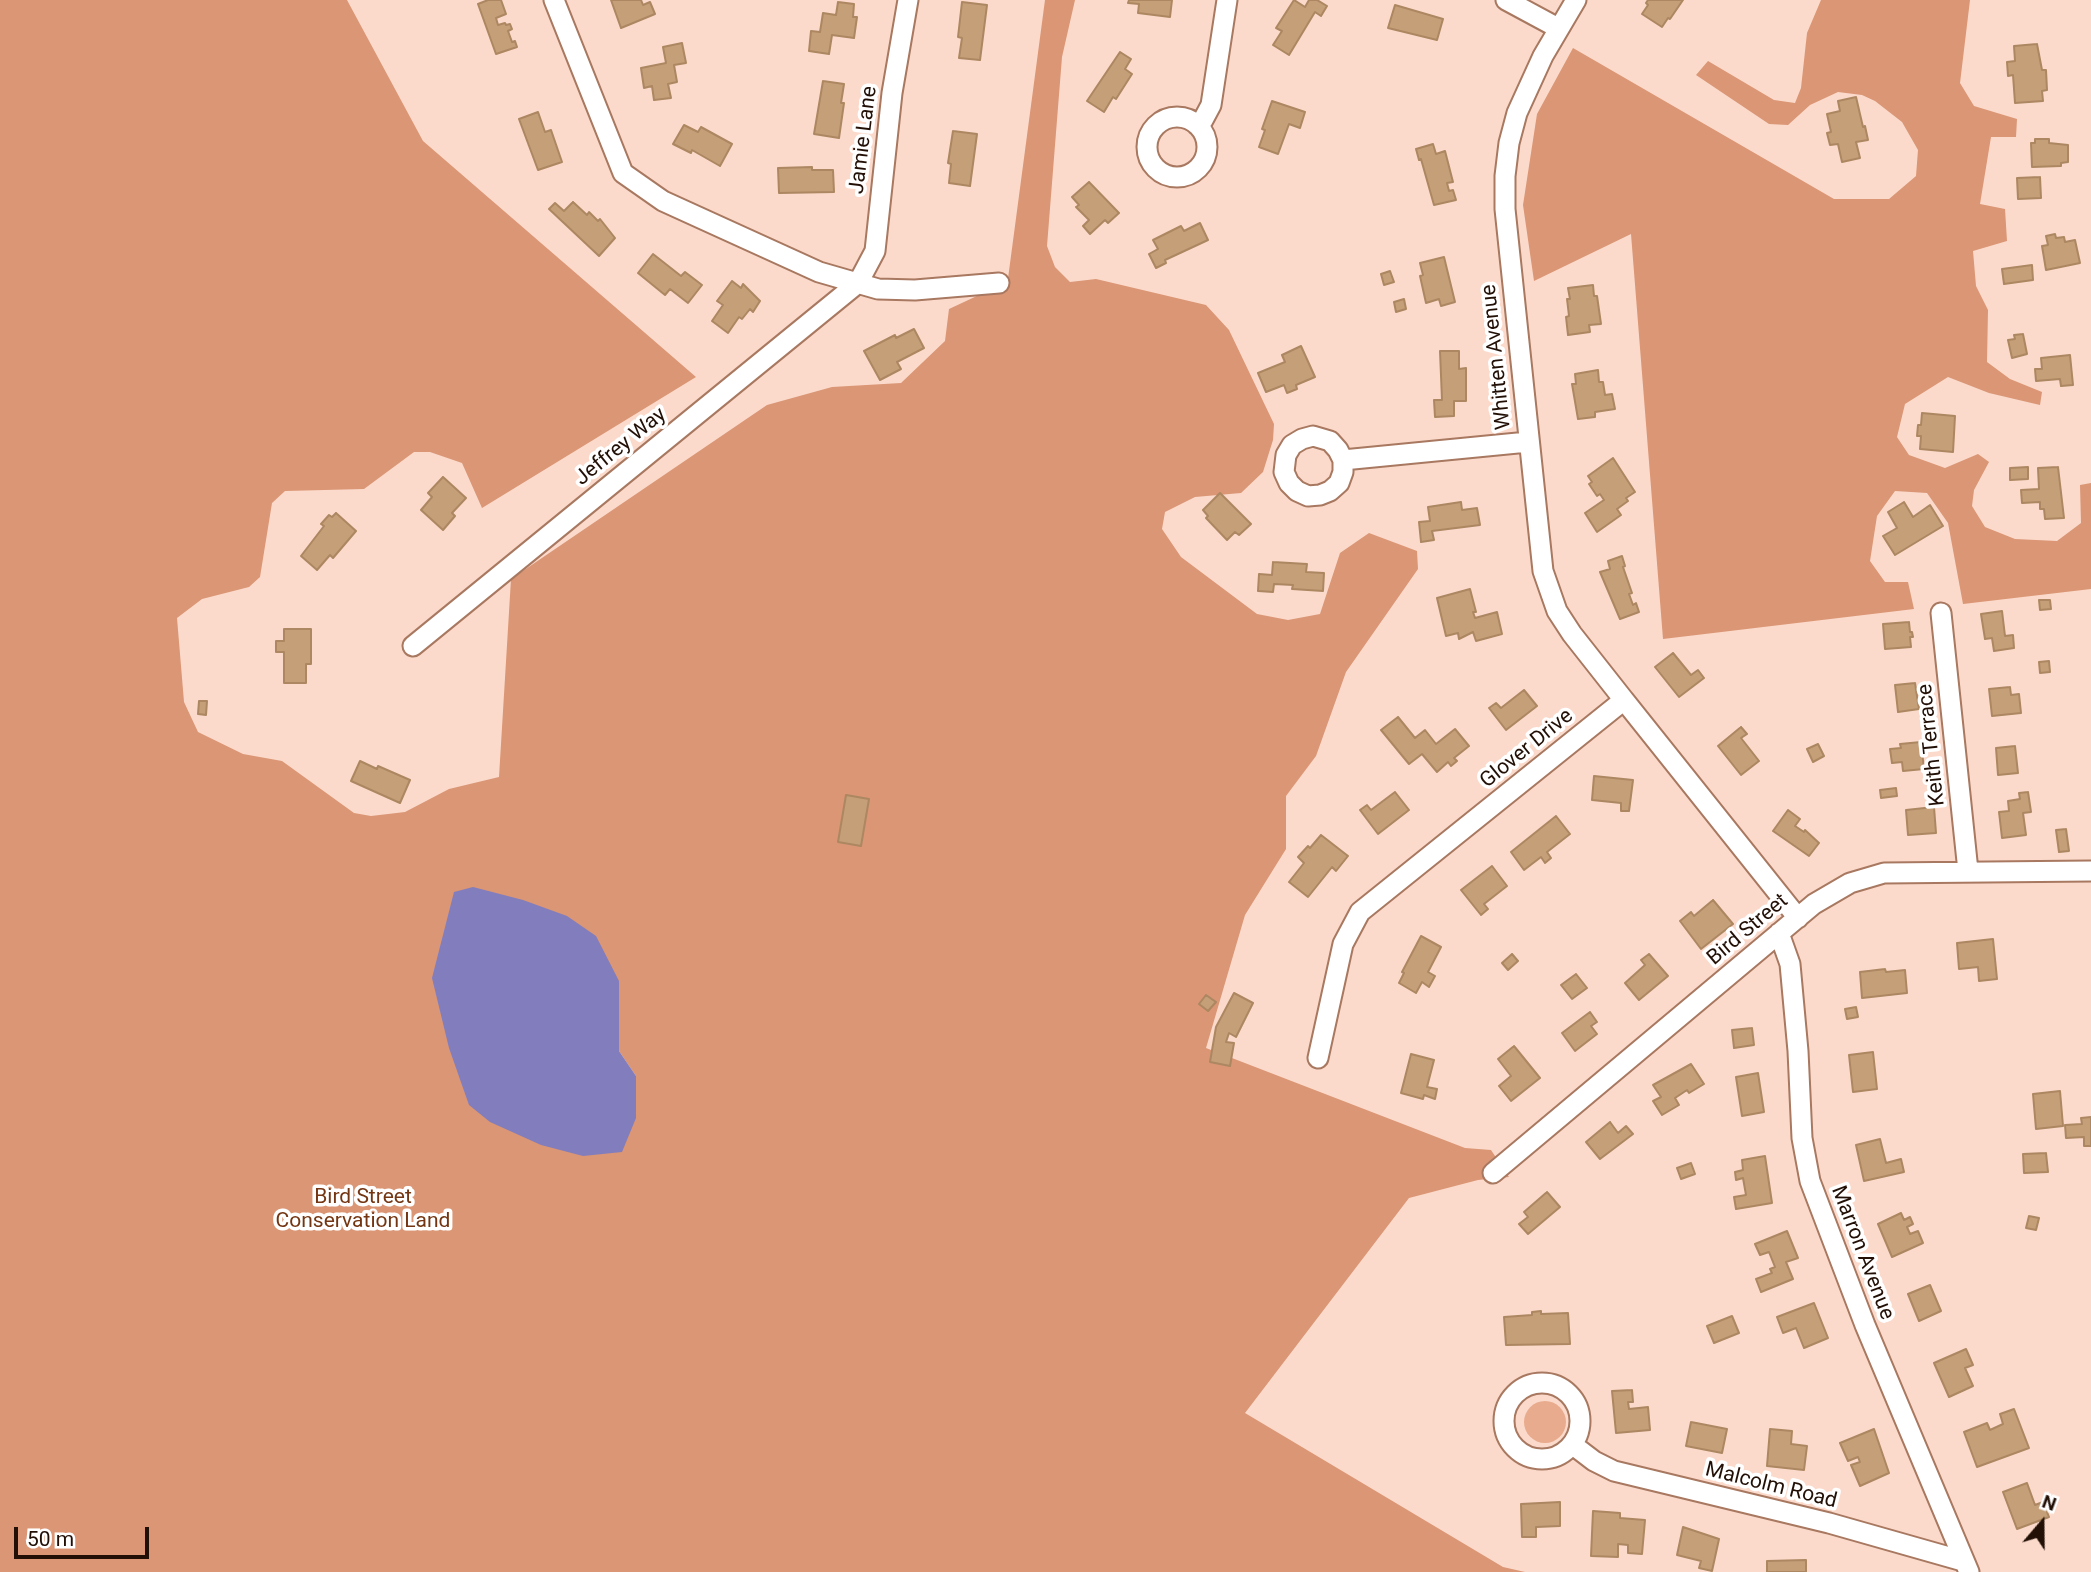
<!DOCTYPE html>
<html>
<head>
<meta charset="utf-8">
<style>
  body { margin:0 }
  #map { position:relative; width:2091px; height:1572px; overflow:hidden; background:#fbdacb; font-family:Roboto,sans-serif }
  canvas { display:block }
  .north { position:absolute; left:2007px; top:1488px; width:70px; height:70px; -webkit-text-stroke:5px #fff; paint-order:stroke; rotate:20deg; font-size:19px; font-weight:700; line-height:28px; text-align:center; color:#221007 }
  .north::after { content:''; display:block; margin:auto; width:24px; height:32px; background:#221007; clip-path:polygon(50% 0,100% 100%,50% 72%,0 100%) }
  .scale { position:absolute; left:14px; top:1527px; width:135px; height:32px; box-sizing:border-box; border:4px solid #221007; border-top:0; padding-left:9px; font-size:21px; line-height:24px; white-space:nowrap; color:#221007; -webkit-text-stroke:5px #fff; paint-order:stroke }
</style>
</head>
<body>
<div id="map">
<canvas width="2091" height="1572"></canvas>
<div class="north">N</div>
<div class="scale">50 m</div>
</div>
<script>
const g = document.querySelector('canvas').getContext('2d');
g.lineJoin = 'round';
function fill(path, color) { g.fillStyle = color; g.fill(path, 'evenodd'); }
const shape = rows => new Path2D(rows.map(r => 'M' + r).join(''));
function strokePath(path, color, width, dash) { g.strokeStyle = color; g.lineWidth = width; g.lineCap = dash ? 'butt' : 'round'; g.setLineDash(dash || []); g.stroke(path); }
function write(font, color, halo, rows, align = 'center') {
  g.font = font + ' Roboto,sans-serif'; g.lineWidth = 7; g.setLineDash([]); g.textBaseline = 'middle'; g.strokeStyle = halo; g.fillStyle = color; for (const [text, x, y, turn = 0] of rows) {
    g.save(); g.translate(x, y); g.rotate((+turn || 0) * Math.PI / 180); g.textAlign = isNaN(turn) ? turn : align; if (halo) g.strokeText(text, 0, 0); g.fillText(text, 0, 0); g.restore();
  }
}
const green = shape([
  '1524 1422a21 21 0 1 1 42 0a21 21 0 1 1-42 0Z'
]);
const forest = shape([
  [0,0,347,0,423,141,696,377,482,508,462,463,430,452,414,452,364,489,285,491,272,503,260,577,249,587,202,599,177,618,184,702,198,732,243,754,282,761,354,813,371,816,405,812,449,789,499,777,511,579,767,405,832,387,901,383,945,341,949,309,994,288,1007,286,1045,0,1075,0,1062,57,1047,246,1055,267,1070,282,1096,279,1206,305,1229,330,1274,424,1273,440,1263,472,1241,493,1195,497,1165,512,1162,529,1181,557,1257,614,1288,620,1320,614,1340,553,1369,533,1417,551,1418,569,1346,672,1316,756,1286,796,1286,849,1245,915,1206,1048,1465,1148,1491,1150,1509,1177,1478,1180,1409,1198,1245,1413,1503,1567,1525,1572,0,1572],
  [619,981,619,1051,636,1076,449,1047],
  [1821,0,1970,0,1960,83,1974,106,2017,119,2016,137,1991,137,1980,204,2005,209,2007,241,1973,251,1976,286,1988,310,1987,362,2010,379,2042,392,2040,405,1989,393,1948,377,1905,404,1897,437,1909,455,1945,468,1978,454,1989,462,1974,490,1972,506,1985,527,2015,539,2057,541,2081,523,2080,485,2091,483,2091,589,1963,604,1948,523,1927,493,1895,491,1877,516,1870,561,1885,582,1908,582,1914,609,1663,639,1631,234,1534,281,1523,205,1537,114,1573,48,1834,199,1889,199,1916,176,1918,150,1902,122,1875,101,1862,95,1838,92,1810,105,1788,125,1769,124,1696,75,1708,61,1774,100,1795,103,1801,88,1807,33]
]);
const water = shape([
  [473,887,523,900,567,916,596,936,619,981,619,1051,636,1076,636,1118,622,1152,583,1156,541,1145,490,1122,469,1105,449,1048,432,978,454,892]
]);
const building = shape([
  [488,0,501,0,506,14,496,18,498,25,505,23,506,25,510,24,512,29,508,31,512,42,515,41,517,47,496,54,478,4,488,0],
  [611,0,641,0,643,5,650,2,655,14,621,28,611,0],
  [1129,0,1172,0,1170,17,1138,13,1139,4,1128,3,1129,0],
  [1294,0,1305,7,1309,0,1317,0,1327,6,1321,16,1315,12,1289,55,1273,45,1282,31,1276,28,1294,0],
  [1648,0,1683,0,1670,19,1668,18,1662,27,1642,14,1648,5,1646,3,1648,0],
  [838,2,854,4,853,17,857,17,854,38,832,35,829,54,809,51,811,31,820,32,823,13,836,15,838,2],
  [962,2,987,5,980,60,959,58,962,38,958,37,962,2],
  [1395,5,1443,19,1437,40,1388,28,1395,5],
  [682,43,686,63,674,65,677,82,668,84,671,98,654,100,652,86,644,88,641,68,666,63,663,47,682,43],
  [2037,44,2042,70,2046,70,2047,90,2042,91,2043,101,2015,103,2013,75,2008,76,2007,62,2015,61,2014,46,2037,44],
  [1120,52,1131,59,1125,69,1132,74,1116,99,1113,97,1104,112,1087,101,1120,52],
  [823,81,844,84,841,103,844,103,839,138,814,134,823,81],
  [1856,97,1863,127,1865,126,1868,140,1856,142,1860,158,1842,162,1838,144,1830,145,1827,133,1831,132,1827,114,1840,111,1838,101,1856,97],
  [1272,101,1305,112,1300,128,1289,124,1278,154,1259,147,1265,130,1262,129,1272,101],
  [538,112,545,132,551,130,562,162,538,170,519,119,538,112],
  [684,125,698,132,701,127,732,144,720,166,692,150,691,153,673,144,684,125],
  [953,131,977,134,970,186,949,183,951,164,948,163,953,131],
  [2035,139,2049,139,2049,143,2068,145,2068,162,2061,163,2061,166,2032,167,2031,143,2035,143,2035,139],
  [1433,144,1436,154,1445,151,1453,182,1447,183,1449,191,1453,190,1456,200,1434,205,1421,159,1419,160,1416,149,1433,144],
  [812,167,812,170,833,170,834,192,779,193,778,168,812,167],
  [2040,177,2041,198,2018,199,2017,178,2040,177],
  [1089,182,1119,213,1108,223,1105,220,1090,234,1083,226,1089,220,1076,207,1079,205,1072,197,1089,182],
  [573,202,587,215,589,212,598,221,600,219,615,238,599,256,549,209,555,203,564,211,573,202],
  [1200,223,1208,240,1165,260,1166,263,1156,268,1149,254,1158,249,1153,240,1181,226,1184,231,1200,223],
  [2055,234,2056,238,2064,237,2065,242,2075,240,2080,263,2046,270,2042,246,2048,245,2046,236,2055,234],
  [653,254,681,276,685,272,702,285,688,303,670,289,665,295,638,273,653,254],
  [1444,257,1455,302,1441,306,1439,299,1426,303,1420,276,1423,275,1420,263,1444,257],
  [2032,265,2033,280,2004,284,2002,269,2032,265],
  [1390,271,1394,282,1384,285,1381,274,1390,271],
  [732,281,741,288,743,284,760,301,753,312,750,309,742,319,739,317,728,333,712,321,723,305,717,301,732,281],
  [1593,285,1594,296,1597,296,1601,324,1589,325,1590,332,1568,335,1566,317,1569,316,1567,299,1570,299,1568,288,1593,285],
  [1404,299,1406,309,1396,312,1394,302,1404,299],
  [914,329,924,348,897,362,901,369,880,380,864,351,895,335,896,338,914,329],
  [2023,334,2027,354,2012,358,2008,340,2015,339,2014,335,2023,334],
  [1301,346,1315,377,1296,385,1297,389,1287,393,1284,385,1266,392,1258,373,1285,362,1282,355,1301,346],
  [1440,351,1459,351,1459,369,1466,368,1466,401,1454,401,1454,416,1435,417,1434,400,1442,400,1440,351],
  [2070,355,2073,385,2061,386,2060,379,2036,381,2035,369,2042,369,2041,358,2070,355],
  [1598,370,1599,382,1603,382,1605,395,1612,394,1615,409,1595,412,1595,417,1578,419,1572,384,1576,384,1575,374,1598,370],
  [1922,413,1955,416,1953,452,1920,449,1921,436,1917,436,1918,425,1921,425,1922,413],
  [1613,458,1635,492,1626,498,1628,501,1617,509,1621,515,1597,532,1585,513,1604,500,1600,494,1597,496,1589,484,1592,482,1588,476,1613,458],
  [2028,467,2028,479,2010,480,2010,468,2028,467],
  [2058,467,2064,518,2045,519,2044,509,2040,509,2040,502,2022,503,2021,490,2039,489,2038,468,2058,467],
  [443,477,466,498,452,513,455,516,443,530,421,510,432,497,428,493,443,477],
  [1220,493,1251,524,1239,535,1235,532,1227,540,1206,518,1208,516,1203,510,1220,493],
  [1461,502,1462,510,1477,508,1480,525,1432,531,1434,540,1421,542,1419,522,1430,521,1428,507,1461,502],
  [1904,502,1913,517,1930,505,1943,526,1895,555,1883,536,1897,528,1888,512,1904,502],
  [336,513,356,531,333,558,330,555,317,570,301,556,324,526,321,524,329,515,332,517,336,513],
  [1622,556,1625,566,1623,567,1632,593,1629,594,1633,605,1636,603,1639,612,1620,619,1600,572,1610,569,1608,561,1622,556],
  [1273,562,1307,564,1306,572,1324,573,1323,591,1292,589,1293,585,1274,584,1273,592,1258,591,1259,574,1272,575,1273,562],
  [1470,589,1476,612,1473,612,1475,618,1497,612,1502,634,1476,641,1473,632,1459,639,1458,633,1446,636,1437,598,1470,589],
  [2039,600,2050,600,2051,609,2040,610,2039,600],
  [2002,611,2005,636,2013,635,2014,648,1994,651,1992,638,1985,639,1981,614,2002,611],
  [1909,622,1910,632,1912,632,1913,637,1910,637,1911,647,1885,649,1883,624,1909,622],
  [284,629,311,629,311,664,306,664,306,683,284,683,284,652,276,652,276,641,284,641,284,629],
  [1673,653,1691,675,1698,670,1704,678,1679,697,1655,667,1673,653],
  [2049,661,2050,672,2040,673,2039,662,2049,661],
  [1915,683,1919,709,1898,712,1895,685,1915,683],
  [2010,687,2011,695,2019,694,2021,713,1992,716,1989,689,2010,687],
  [1524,690,1537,706,1506,730,1489,708,1496,703,1501,708,1524,690],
  [199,701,207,701,206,715,198,714,199,701],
  [1398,717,1415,738,1425,730,1436,744,1455,729,1469,746,1454,758,1457,761,1451,766,1448,762,1437,772,1422,754,1409,764,1381,730,1398,717],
  [1741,727,1747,734,1741,738,1759,761,1741,775,1718,746,1741,727],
  [1921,742,1924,769,1903,771,1902,762,1892,763,1890,749,1901,748,1900,744,1921,742],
  [1818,744,1824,756,1813,762,1807,749,1818,744],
  [2015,746,2018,773,1998,775,1996,748,2015,746],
  [360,761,377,769,378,766,410,780,400,803,351,781,360,761],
  [1594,776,1633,780,1629,811,1621,811,1621,803,1592,800,1594,776],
  [1896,788,1897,796,1881,798,1880,790,1896,788],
  [1395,792,1409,810,1378,834,1360,810,1367,805,1371,810,1395,792],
  [2028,792,2031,812,2023,813,2026,835,2002,838,1999,812,2009,811,2008,801,2020,799,2019,793,2028,792],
  [846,795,869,799,861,846,838,842,846,795],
  [1934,807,1936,833,1908,835,1906,810,1934,807],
  [1788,810,1800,819,1795,826,1804,832,1805,830,1819,843,1809,856,1773,831,1788,810],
  [1556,816,1570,834,1547,852,1551,858,1545,863,1541,857,1524,870,1511,852,1556,816],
  [2066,829,2069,851,2059,852,2056,830,2066,829],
  [1321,835,1348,856,1336,871,1332,867,1308,897,1289,882,1304,863,1298,857,1308,846,1310,848,1321,835],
  [1492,866,1507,886,1484,904,1488,909,1481,915,1461,890,1492,866],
  [1713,900,1733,924,1701,949,1680,921,1691,912,1694,916,1713,900],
  [1421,936,1441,947,1428,972,1435,976,1429,987,1422,982,1416,993,1399,983,1404,973,1402,972,1421,936],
  [1993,939,1997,979,1979,981,1978,967,1959,969,1957,943,1993,939],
  [1512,954,1518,961,1508,970,1502,963,1512,954],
  [1649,954,1668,976,1639,1000,1625,983,1645,965,1641,960,1649,954],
  [1885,969,1886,972,1905,970,1907,993,1862,998,1860,972,1885,969],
  [1576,974,1587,988,1572,999,1561,985,1576,974],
  [1234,993,1253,1003,1236,1037,1229,1033,1226,1042,1234,1043,1230,1066,1210,1062,1216,1027,1234,993],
  [1206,995,1216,1002,1208,1011,1199,1004,1206,995],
  [1856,1007,1858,1017,1847,1019,1845,1009,1856,1007],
  [1590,1012,1597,1022,1591,1026,1597,1034,1575,1051,1562,1033,1590,1012],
  [1752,1028,1754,1045,1734,1048,1732,1030,1752,1028],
  [1514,1046,1540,1078,1511,1101,1499,1086,1511,1076,1498,1059,1514,1046],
  [1873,1052,1877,1089,1853,1092,1849,1055,1873,1052],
  [1411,1054,1434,1060,1427,1087,1437,1089,1435,1099,1424,1095,1423,1099,1401,1093,1411,1054],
  [1691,1064,1704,1084,1689,1093,1687,1090,1675,1098,1679,1105,1662,1115,1653,1101,1661,1097,1653,1085,1691,1064],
  [1758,1073,1764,1112,1742,1116,1736,1077,1758,1073],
  [2060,1091,2063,1126,2036,1129,2033,1094,2060,1091],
  [2091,1117,2091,1146,2084,1146,2084,1137,2066,1138,2065,1125,2082,1124,2081,1118,2091,1117],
  [1610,1122,1618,1133,1626,1126,1633,1134,1600,1159,1586,1142,1610,1122],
  [1880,1139,1886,1163,1901,1159,1904,1172,1864,1181,1856,1145,1880,1139],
  [2046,1153,2048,1172,2024,1173,2023,1154,2046,1153],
  [1765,1156,1772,1203,1736,1209,1734,1197,1746,1195,1743,1178,1736,1180,1735,1172,1743,1170,1742,1160,1765,1156],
  [1691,1163,1695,1174,1681,1179,1677,1168,1691,1163],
  [1547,1192,1560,1207,1528,1234,1519,1224,1528,1217,1524,1212,1547,1192],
  [1901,1213,1904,1220,1910,1217,1913,1224,1907,1227,1910,1234,1918,1231,1923,1243,1892,1257,1878,1224,1901,1213],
  [2029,1216,2039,1218,2036,1230,2026,1228,2029,1216],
  [1787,1231,1798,1258,1786,1262,1793,1279,1761,1292,1756,1279,1772,1273,1770,1269,1775,1267,1769,1252,1760,1255,1755,1244,1787,1231],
  [1930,1285,1941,1311,1919,1321,1908,1294,1930,1285],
  [1814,1303,1828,1338,1804,1348,1796,1328,1783,1333,1777,1317,1814,1303],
  [1541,1311,1541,1314,1568,1313,1570,1344,1506,1345,1504,1317,1532,1315,1532,1312,1541,1311],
  [1732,1316,1739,1333,1714,1343,1707,1326,1732,1316],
  [1966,1349,1973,1365,1965,1368,1973,1386,1949,1397,1934,1363,1966,1349],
  [1632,1390,1633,1402,1628,1402,1629,1409,1648,1407,1650,1430,1616,1433,1612,1391,1632,1390],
  [2014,1409,2029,1448,1977,1467,1964,1432,1987,1423,1990,1430,2003,1424,2000,1414,2014,1409],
  [1691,1422,1727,1429,1722,1453,1686,1446,1691,1422],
  [1770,1429,1792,1431,1791,1444,1807,1446,1804,1470,1767,1466,1770,1429],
  [1874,1429,1889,1473,1860,1486,1851,1465,1860,1462,1858,1457,1848,1461,1840,1443,1874,1429],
  [2027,1483,2035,1505,2043,1502,2049,1517,2017,1529,2003,1492,2027,1483],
  [1560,1502,1560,1526,1536,1527,1536,1537,1522,1537,1521,1504,1560,1502],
  [1593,1511,1620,1513,1620,1518,1645,1520,1642,1554,1628,1553,1628,1545,1618,1544,1618,1557,1591,1556,1593,1511],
  [1683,1527,1719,1539,1712,1571,1699,1568,1701,1561,1677,1555,1683,1527],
  [1806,1560,1806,1572,1767,1572,1767,1561,1806,1560]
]);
const minor = shape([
  [554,0,623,173,663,201,819,272,878,289,915,290,999,283],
  [1506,0,1558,28],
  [1576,0,1543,56,1517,113,1509,143,1505,176,1505,209,1543,571,1557,611,1572,634,1624,700],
  '1147 147a30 30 0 1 1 60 0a30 30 0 1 1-60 0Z',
  [1197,125,1203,120,1211,105,1227,0],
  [1343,460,1343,472,1339,483,1330,491,1320,495,1308,496,1297,491,1289,483,1284,472,1286,455,1292,445,1302,439,1313,436,1330,441,1338,450,1343,460,1528,442],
  [1941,613,1968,871],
  [413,646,858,283,875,251,892,93,908,0],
  [1779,933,1790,964,1798,1051,1802,1138,1810,1181,1865,1325,1969,1572],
  [1318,1058,1343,944,1360,912,1624,700,1798,918],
  [1493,1173,1814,904,1850,883,1884,873,2091,871],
  '1504 1421a38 38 0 1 1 76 0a38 38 0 1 1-76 0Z',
  [1573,1445,1594,1461,1614,1471,1829,1523,1963,1561]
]);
const streetNames = [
  ["Jamie Lane",864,140,-83],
  ["Whitten Avenue",1497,357,-96],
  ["Jeffrey Way",621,447,-39],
  ["Keith Terrace",1932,745,-96],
  ["Glover Drive",1527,749,-39],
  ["Bird Street",1748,930,-40],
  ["Marron Avenue",1862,1253,69],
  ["Malcolm Road",1771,1486,14]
];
const parkNames = [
  ["Bird Street",363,1198],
  ["Conservation Land",363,1222]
];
fill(green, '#e8ab8d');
fill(forest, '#da9675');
fill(water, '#827dbc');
fill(building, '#c59f78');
strokePath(building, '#ac8761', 2);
strokePath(minor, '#a87860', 23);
strokePath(minor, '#fff', 19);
write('21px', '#221007', '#fff', streetNames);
write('21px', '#743612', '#fff', parkNames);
</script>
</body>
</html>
